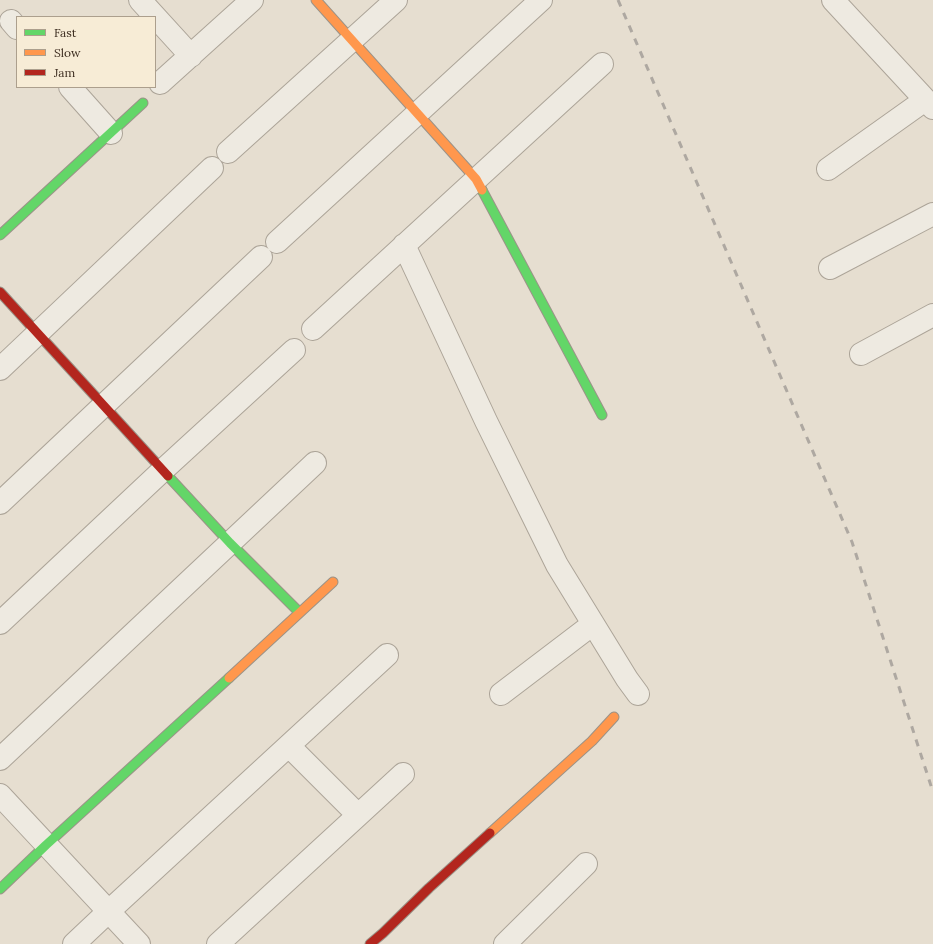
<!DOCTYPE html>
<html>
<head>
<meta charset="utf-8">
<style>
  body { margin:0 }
  #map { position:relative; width:933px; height:944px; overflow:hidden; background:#e6ded0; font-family:Lora,serif }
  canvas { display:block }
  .legend { position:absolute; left:16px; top:16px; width:140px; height:72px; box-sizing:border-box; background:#f7ecd6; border:1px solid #ac9f8d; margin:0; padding:5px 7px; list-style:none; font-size:12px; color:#3c2c1f }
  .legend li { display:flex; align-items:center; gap:8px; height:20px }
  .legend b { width:20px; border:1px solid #ac9f8d }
</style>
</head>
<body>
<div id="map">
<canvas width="933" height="944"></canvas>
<ul class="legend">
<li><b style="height:5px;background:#63d668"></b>Fast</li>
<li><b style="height:5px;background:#ff974d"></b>Slow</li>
<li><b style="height:5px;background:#b3261e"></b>Jam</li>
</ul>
</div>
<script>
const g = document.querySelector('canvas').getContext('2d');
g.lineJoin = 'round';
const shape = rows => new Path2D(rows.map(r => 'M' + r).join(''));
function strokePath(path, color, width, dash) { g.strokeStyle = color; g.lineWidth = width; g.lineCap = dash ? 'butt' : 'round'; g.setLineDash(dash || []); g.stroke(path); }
const street = shape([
  [140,0,191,56],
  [833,0,933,108],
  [11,21,17,28],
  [160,83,252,0],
  [70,87,111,133],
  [228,152,396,0],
  [828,169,925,100],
  [277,242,541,0],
  [404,245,486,421,557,565,627,679,638,694],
  [830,268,933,214],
  [313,329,602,64],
  [861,354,933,315],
  [0,369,212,168],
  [0,503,261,257],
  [0,623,163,470,294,350],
  [501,694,593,624],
  [289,746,358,815],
  [0,759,315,463],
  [0,795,139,944],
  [74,944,109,911,387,655],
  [218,944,403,774],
  [505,944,586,864]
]);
const fast = shape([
  [482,190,602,415],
  [0,235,143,103],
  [168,476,230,543,299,612],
  [0,889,46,845,229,678]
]);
const slow = shape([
  [316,0,476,179,482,190],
  [229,678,333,582],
  [490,833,592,741,614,717]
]);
const jam = shape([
  [0,292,168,476],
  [370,944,383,933,429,888,490,833]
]);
const rail = shape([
  [618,0,852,542,933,792]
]);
strokePath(street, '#aca498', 24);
strokePath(fast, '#9b9388', 11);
strokePath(slow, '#9b9388', 11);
strokePath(jam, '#9b9388', 11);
strokePath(street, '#eeeae1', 22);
strokePath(fast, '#63d668', 9);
strokePath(slow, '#ff974d', 9);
strokePath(jam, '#b3261e', 9);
strokePath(rail, '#aea8a1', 3, [7, 7]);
</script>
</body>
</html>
